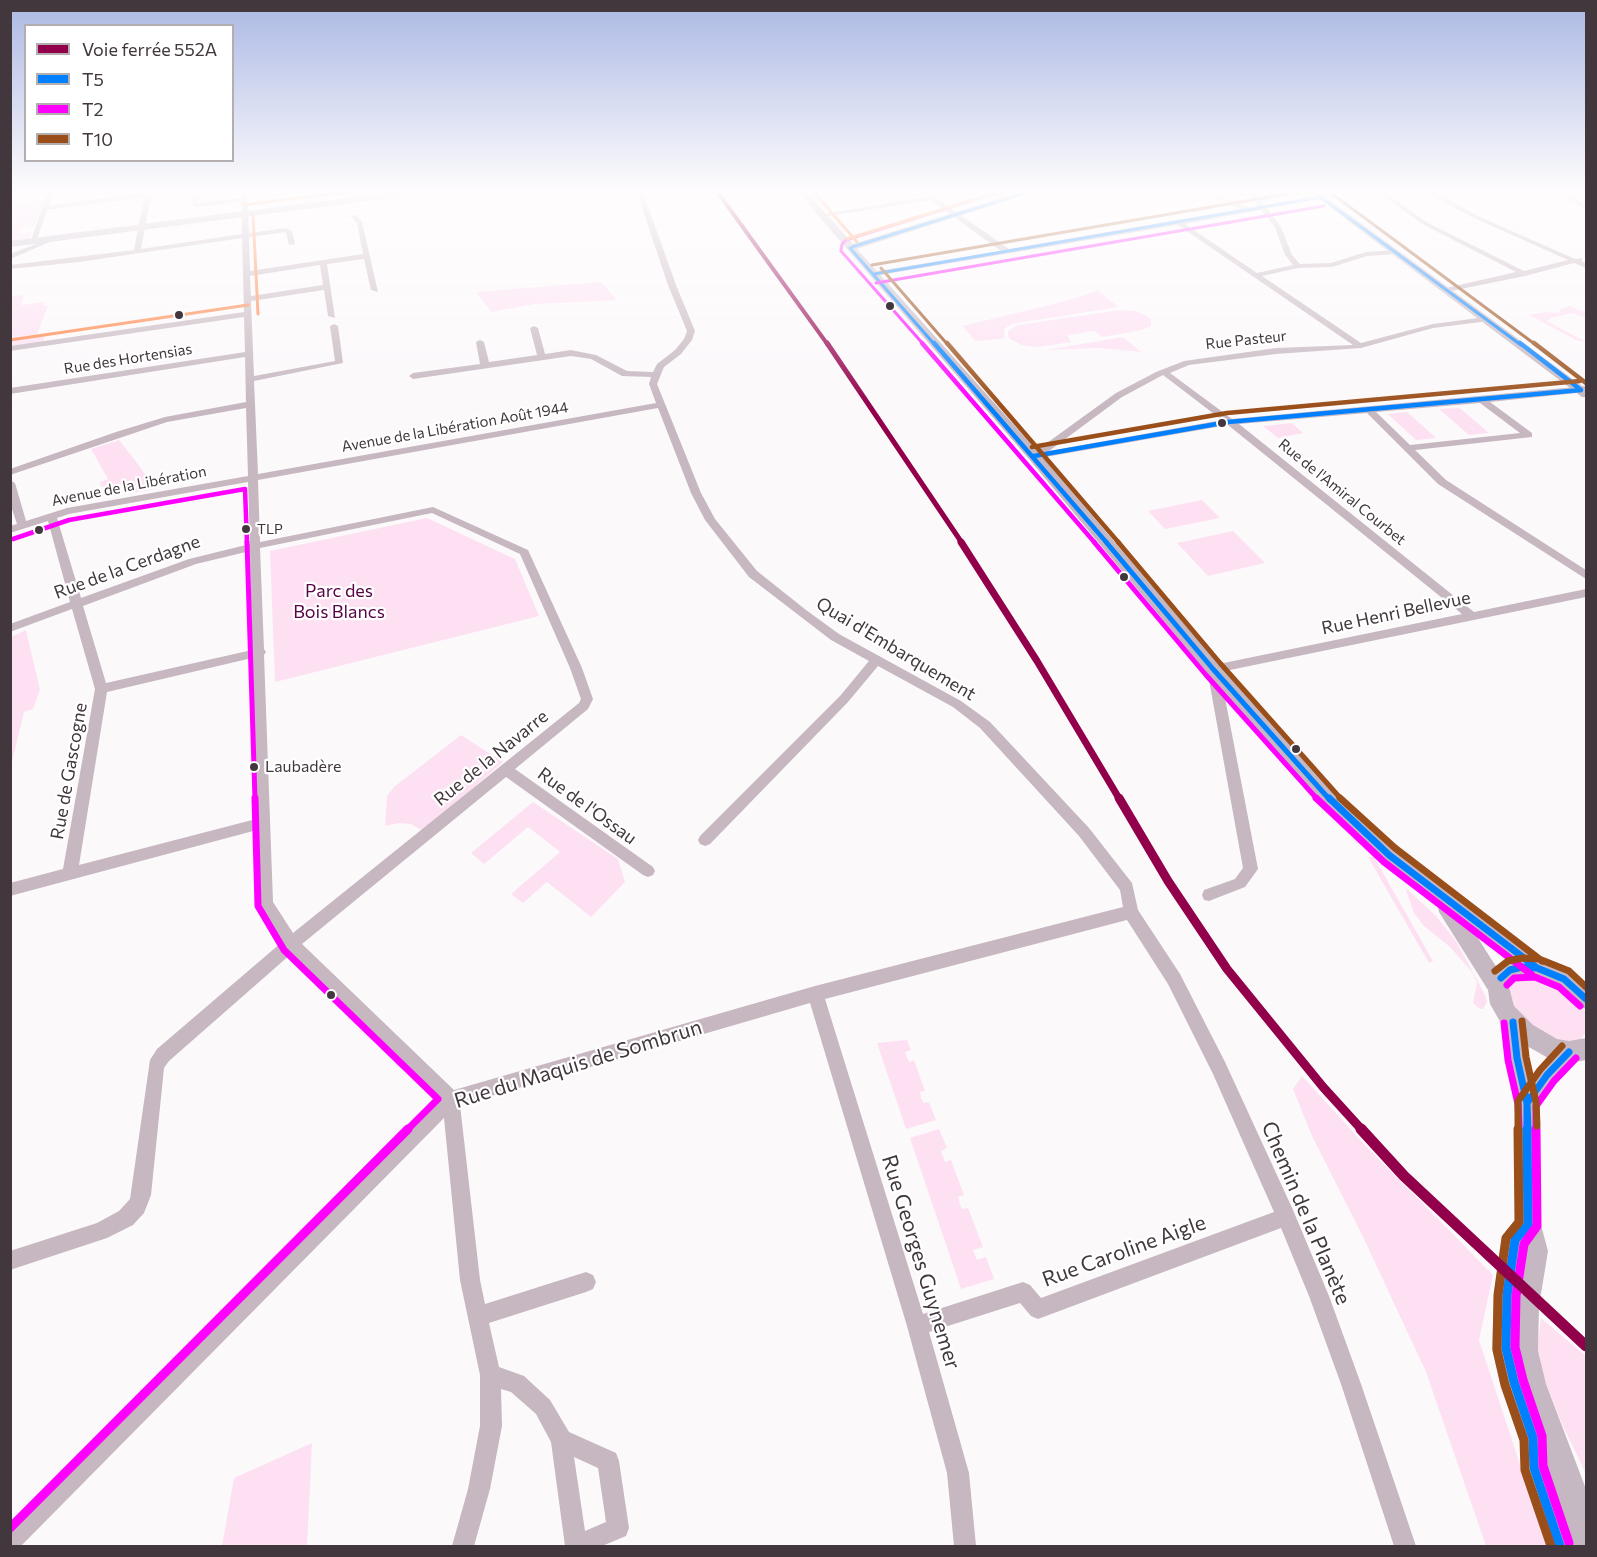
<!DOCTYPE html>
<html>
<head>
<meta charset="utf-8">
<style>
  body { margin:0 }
  #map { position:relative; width:1597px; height:1557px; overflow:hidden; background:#fcf9fb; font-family:Commissioner,sans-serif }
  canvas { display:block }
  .frame { position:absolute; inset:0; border:12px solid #41373d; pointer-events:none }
  .legend { position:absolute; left:24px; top:24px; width:210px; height:138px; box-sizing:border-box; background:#fff; border:2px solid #b3afb1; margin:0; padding:8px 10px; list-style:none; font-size:18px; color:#41373d }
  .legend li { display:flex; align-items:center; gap:12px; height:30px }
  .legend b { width:30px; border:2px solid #b3afb1 }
</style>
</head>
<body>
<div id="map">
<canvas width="1597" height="1557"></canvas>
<div class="frame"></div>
<ul class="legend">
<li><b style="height:8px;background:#92004c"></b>Voie ferrée 552A</li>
<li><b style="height:8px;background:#0080ff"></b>T5</li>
<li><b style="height:8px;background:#f0f"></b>T2</li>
<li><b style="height:8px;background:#9a4e19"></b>T10</li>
</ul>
</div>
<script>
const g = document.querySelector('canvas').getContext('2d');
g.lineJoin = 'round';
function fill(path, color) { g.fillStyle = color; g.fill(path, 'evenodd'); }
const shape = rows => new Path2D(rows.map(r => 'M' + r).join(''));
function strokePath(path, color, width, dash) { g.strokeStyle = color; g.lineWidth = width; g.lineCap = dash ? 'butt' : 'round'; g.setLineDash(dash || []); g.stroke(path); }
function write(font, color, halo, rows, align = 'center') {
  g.font = font + ' Commissioner,sans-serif'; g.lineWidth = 4.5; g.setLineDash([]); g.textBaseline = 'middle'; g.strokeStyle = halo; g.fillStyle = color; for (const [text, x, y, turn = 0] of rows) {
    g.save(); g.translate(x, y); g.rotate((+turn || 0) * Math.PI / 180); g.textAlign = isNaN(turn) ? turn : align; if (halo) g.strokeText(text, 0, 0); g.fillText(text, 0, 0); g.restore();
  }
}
const green = shape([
  [44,199,34,226,26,225,20,233,32,232,28,240,11,243,10,203],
  [601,282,617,300,535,304,491,312,476,292],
  [1096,291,1099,291,1118,307,1011,324,1004,329,1005,338,976,341,962,326,1066,301],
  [24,295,21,305,45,302,43,306,48,306,37,335,45,336,43,342,11,347,10,297],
  [1570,306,1586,313,1586,321,1586,318,1573,313,1551,318,1547,321,1586,342,1576,340,1529,315,1545,312,1557,313,1560,312,1559,309],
  [1120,310,1135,311,1147,316,1151,319,1151,326,1142,330,1102,337,1095,331,1067,335,1071,342,1038,347,1022,345,1010,339,1008,335,1008,331,1018,325],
  [1123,337,1141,352,1099,348,1046,350],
  [1459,408,1462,410,1489,433,1469,435,1439,409],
  [1407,412,1423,426,1436,438,1416,440,1388,414],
  [1292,423,1303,433,1278,438,1263,426],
  [119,440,131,455,156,489,132,493,134,481,101,487,100,482,108,479,91,449],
  [1202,500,1220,518,1165,529,1148,511],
  [427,518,515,559,539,616,275,682,270,551],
  [1233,531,1265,563,1208,576,1177,543],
  [26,630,40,690,33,709,24,712,11,766,11,637],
  [461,735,503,762,423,831,411,824,399,823,385,826,387,796,394,787],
  [533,802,618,859,625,882,591,917,547,882,523,903,511,894,560,852,528,827,484,864,471,853],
  [1368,857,1374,857,1433,961,1429,963],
  [1405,887,1436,916,1456,941,1485,995,1487,1002,1483,1009,1480,1009,1473,1003,1477,983,1472,972,1450,947,1424,926,1414,913],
  [1524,974,1542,976,1577,998,1586,1013,1586,1032,1580,1040,1564,1043,1545,1037,1513,1009,1508,993,1512,981],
  [907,1040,911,1050,905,1052,909,1062,914,1060,925,1091,920,1092,921,1098,924,1103,929,1102,936,1120,906,1129,877,1043],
  [1302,1076,1364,1144,1493,1275,1479,1340,1547,1546,1486,1546,1426,1372,1364,1239,1312,1136,1293,1089],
  [939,1129,947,1148,941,1151,945,1162,951,1160,964,1195,958,1197,960,1204,962,1209,968,1208,983,1247,973,1250,977,1260,986,1257,994,1279,961,1289,910,1138],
  [1541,1318,1586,1356,1586,1474,1563,1426,1536,1360],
  [312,1443,307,1546,222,1546,234,1478]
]);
const minor = shape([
  [10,190,25,190,10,194,10,190],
  [48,190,54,190,49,205,145,193,146,190,152,190,152,192,189,190,151,196,141,249,242,234,241,202,196,207,193,205,191,198,202,192,240,190,203,196,197,199,199,203,241,198,241,190,247,190,249,233,286,228,292,231,295,244,289,245,286,232,249,237,250,271,363,254,357,223,351,216,356,215,362,222,378,292,371,290,364,259,327,264,335,318,328,316,324,290,251,301,254,376,335,361,330,326,334,324,338,326,343,363,254,381,258,474,656,403,649,384,651,377,622,376,591,359,571,356,413,379,409,376,413,373,480,364,476,342,480,340,484,342,489,362,537,355,530,328,534,326,538,328,545,354,571,350,596,355,627,371,653,372,657,364,675,350,684,339,687,331,668,285,636,190,642,190,676,285,695,331,692,340,681,354,664,367,657,384,701,493,715,519,757,571,806,610,839,634,961,701,990,722,1089,828,1132,883,1138,910,1180,974,1225,1062,1293,1210,1329,1296,1361,1384,1416,1546,1394,1546,1341,1384,1309,1296,1281,1228,1038,1319,1031,1316,1020,1303,929,1332,969,1473,976,1546,954,1546,947,1473,907,1326,810,1003,460,1105,480,1280,485,1304,586,1272,593,1275,596,1282,593,1289,586,1292,489,1323,499,1367,524,1376,550,1400,569,1432,616,1453,619,1461,629,1528,626,1536,602,1546,565,1546,551,1442,536,1414,511,1392,501,1389,502,1426,490,1489,474,1546,452,1546,468,1489,480,1426,480,1375,460,1280,444,1118,21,1546,10,1546,10,1524,439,1099,291,954,169,1061,164,1068,151,1195,144,1213,133,1225,107,1238,10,1270,10,1251,97,1223,119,1211,130,1199,150,1060,157,1049,282,942,258,903,257,830,10,896,10,883,63,869,95,689,72,609,10,632,10,624,70,602,48,521,10,533,10,526,17,524,10,503,10,480,15,483,26,521,67,508,248,476,246,408,167,422,10,475,10,469,116,432,165,417,246,402,245,357,10,394,10,388,245,352,244,317,10,351,10,346,244,312,242,238,79,262,10,269,10,265,134,250,144,197,47,210,36,242,30,243,48,190],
  [320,265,323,285,251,296,250,276,320,265],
  [658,408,691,493,705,520,749,577,831,640,869,661,840,696,700,836,698,840,700,844,705,846,710,844,848,702,878,666,953,707,980,728,1079,836,1120,890,1123,907,815,986,454,1090,302,944,506,777,643,875,648,877,653,875,655,871,653,867,515,769,588,709,593,699,582,668,528,550,433,507,260,542,258,480,658,408],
  [248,482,250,544,189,559,81,598,57,518,69,514,248,482],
  [432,513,520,554,570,668,581,699,579,703,293,933,273,902,264,655,266,652,264,649,260,548,432,513],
  [250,551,252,650,106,683,83,606,196,564,250,551],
  [252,658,256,819,79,865,107,692,252,658],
  [1127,920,1168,984,1213,1074,1274,1212,1041,1298,1030,1285,1023,1282,923,1314,825,999,1127,920],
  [574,1457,598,1468,606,1522,585,1531,574,1457],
  [383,190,389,190,392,195,387,196,383,190],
  [918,190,925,190,1009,249,1241,209,1197,190,1205,190,1249,208,1258,206,1246,190,1252,190,1264,205,1345,190,1358,190,1267,208,1281,227,1292,255,1300,264,1331,263,1366,252,1395,250,1399,252,1398,254,1367,256,1332,267,1298,268,1262,276,1361,343,1433,324,1486,317,1490,319,1489,321,1433,328,1361,348,1276,354,1189,365,1170,373,1232,419,1586,386,1586,392,1490,402,1532,433,1532,437,1415,450,1446,480,1586,570,1586,579,1438,484,1367,413,1239,424,1474,612,1586,589,1586,597,1220,672,1258,869,1245,887,1209,901,1204,900,1202,895,1204,890,1235,879,1243,868,1207,669,1209,666,1462,614,1228,425,1034,459,1029,456,1116,393,1156,372,1184,361,1276,348,1353,345,1178,225,874,276,870,274,871,272,1001,251,931,200,822,217,819,215,927,197,918,190],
  [1261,210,1275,227,1285,255,1293,265,1257,273,1185,224,1261,210],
  [1163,375,1222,420,1049,451,1122,397,1163,375],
  [1480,403,1520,433,1410,445,1376,412,1480,403],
  [1374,190,1381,190,1428,223,1524,271,1568,260,1474,218,1432,196,1391,190,1431,190,1443,193,1488,190,1444,197,1478,216,1575,259,1582,258,1582,261,1586,264,1586,268,1574,263,1525,276,1446,292,1446,288,1516,272,1424,225,1374,190],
  [1554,190,1562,190,1586,205,1586,209,1554,190],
  [54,237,59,238,10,259,10,254,54,237]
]);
const major = shape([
  [410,190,434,190,430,193,10,247,10,241,410,190],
  [796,190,805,190,853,244,1026,190,1039,190,857,249,1039,453,1219,665,1338,797,1396,849,1544,961,1572,972,1586,985,1586,1009,1578,1006,1556,986,1536,978,1516,978,1509,987,1514,1006,1533,1025,1557,1039,1569,1041,1586,1038,1586,1060,1575,1062,1555,1083,1539,1106,1541,1225,1548,1251,1539,1306,1538,1351,1546,1384,1586,1489,1586,1546,1557,1546,1500,1382,1492,1348,1494,1295,1502,1240,1506,1231,1515,1220,1515,1103,1506,1058,1502,1025,1490,1004,1488,990,1439,912,1437,903,1382,861,1326,807,1207,673,1029,459,796,190],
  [1474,932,1511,960,1497,968,1474,932],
  [1527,1046,1548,1058,1532,1076,1528,1058,1527,1046],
  [1307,190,1316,190,1586,389,1586,397,1582,397,1307,190]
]);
const bus1Far4 = shape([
  [1311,190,1521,345],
  [852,247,1035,190],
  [850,248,935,345],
  [874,274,1322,197]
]);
const bus1Far3 = shape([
  [934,343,1107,543],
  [1520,343,1581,390],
  [1034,456,1228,422,1581,390]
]);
const bus1Far2 = shape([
  [1106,542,1213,669,1330,800]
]);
const bus1Far1 = shape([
  [1329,798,1389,855,1537,968],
  [1501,978,1510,970,1522,967,1537,968,1564,979,1586,999],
  [1513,1022,1517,1058,1527,1103,1527,1131],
  [1528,1130,1527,1103,1547,1075,1569,1052]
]);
const bus1 = shape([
  [1527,1129,1528,1225,1515,1240,1507,1295,1506,1348,1514,1382,1533,1438,1534,1468,1560,1546]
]);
const bus2Far4 = shape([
  [876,283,1324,206],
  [924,345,841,251,842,244,846,240,1005,190]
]);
const bus2Far3 = shape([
  [922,343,1095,543],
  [13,539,69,520,245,489,247,543]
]);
const bus2Far2 = shape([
  [247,542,255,800],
  [1094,542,1206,675,1318,800]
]);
const bus2Far1 = shape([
  [255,798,258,906,284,950,438,1099,406,1131],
  [1316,798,1384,862,1532,975],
  [1507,985,1514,978,1535,977,1559,987,1580,1006],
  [1504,1023,1508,1060,1518,1104,1519,1126],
  [1536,1131,1536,1106,1554,1081,1576,1058]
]);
const bus2 = shape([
  [1536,1129,1537,1226,1524,1244,1516,1296,1515,1347,1523,1380,1542,1436,1543,1466,1569,1543],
  [10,1528,408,1129]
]);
const bus3Far4 = shape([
  [1327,190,1536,345],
  [872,265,1310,190],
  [881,268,948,345]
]);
const bus3Far3 = shape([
  [947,343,1119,543],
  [1534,343,1586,383],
  [1032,447,1227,413,1580,381]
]);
const bus3Far2 = shape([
  [1118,542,1220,663,1342,800]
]);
const bus3Far1 = shape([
  [1340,798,1395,848,1542,961],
  [1495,971,1508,961,1522,958,1539,959,1569,971,1586,987],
  [1522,1021,1526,1057,1536,1102,1537,1126],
  [1518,1131,1518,1101,1540,1070,1562,1046]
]);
const bus3 = shape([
  [1518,1129,1519,1222,1506,1238,1498,1295,1497,1350,1505,1385,1524,1440,1525,1470,1551,1546]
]);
const bus4 = shape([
  [812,190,857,242],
  [243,205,360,190],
  [253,214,258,314],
  [847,239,1005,190],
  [10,340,248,305]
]);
const rail1Far4 = shape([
  [716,190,828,345]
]);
const rail1Far3 = shape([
  [827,343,962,543]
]);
const rail1Far2 = shape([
  [961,542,1037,661,1120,800]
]);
const rail1Far1 = shape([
  [1119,798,1168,881,1227,969,1323,1087,1363,1131]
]);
const rail1 = shape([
  [1361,1129,1404,1176,1586,1346]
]);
const markers = [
  [890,306,5,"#41373d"],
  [179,315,5,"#41373d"],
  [1222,423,5,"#41373d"],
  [246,529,5,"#41373d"],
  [39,530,5,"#41373d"],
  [1124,577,5,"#41373d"],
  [1296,749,5,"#41373d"],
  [254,767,5,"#41373d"],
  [331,995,5,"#41373d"]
];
const farBusnames = [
  ["TLP",257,529]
];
const farStreetnames = [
  ["Rue Pasteur",1246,340,-6],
  ["Rue des Hortensias",128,359,-9],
  ["Avenue de la Libération Août 1944",455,427,-10],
  ["Avenue de la Libération",129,486,-11],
  ["Rue de l'Amiral Courbet",1342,492,39]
];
const busNames = [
  ["Laubadère",265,767]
];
const streetNames = [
  ["Rue de la Cerdagne",127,567,-20],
  ["Rue Henri Bellevue",1396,613,-12],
  ["Quai d'Embarquement",896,649,31],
  ["Rue de la Navarre",491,758,-39],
  ["Rue de Gascogne",69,771,-80],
  ["Rue de l'Ossau",587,806,36]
];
const parkNames = [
  ["Parc des",339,591],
  ["Bois Blancs",339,612]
];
const nearStreetnames = [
  ["Rue du Maquis de Sombrun",578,1064,-17],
  ["Chemin de la Planète",1306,1213,67],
  ["Rue Caroline Aigle",1124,1251,-20],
  ["Rue Georges Guynemer",921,1262,73]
];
fill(green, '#fde1f3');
fill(minor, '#c6b7c0');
fill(major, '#c6b8c2');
strokePath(bus1Far4, '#0080ff', 3);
strokePath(bus1Far3, '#0080ff', 4.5);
strokePath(bus1Far2, '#0080ff', 5);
strokePath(bus1Far1, '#0080ff', 7);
strokePath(bus1, '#0080ff', 9);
strokePath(bus2Far4, '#f0f', 3);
strokePath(bus2Far3, '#f0f', 4.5);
strokePath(bus2Far2, '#f0f', 5);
strokePath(bus2Far1, '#f0f', 7);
strokePath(bus2, '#f0f', 9);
strokePath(bus3Far4, '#9a4e19', 3);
strokePath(bus3Far3, '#9a4e19', 4.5);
strokePath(bus3Far2, '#9a4e19', 5);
strokePath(bus3Far1, '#9a4e19', 7);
strokePath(bus3, '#9a4e19', 9);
strokePath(bus4, '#ff8040', 3);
strokePath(rail1Far4, '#92004c', 4);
strokePath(rail1Far3, '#92004c', 5);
strokePath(rail1Far2, '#92004c', 7);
strokePath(rail1Far1, '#92004c', 9);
strokePath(rail1, '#92004c', 11);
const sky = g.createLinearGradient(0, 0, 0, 408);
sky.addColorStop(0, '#abb8e4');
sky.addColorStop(0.47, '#fefcfd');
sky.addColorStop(1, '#fefcfd00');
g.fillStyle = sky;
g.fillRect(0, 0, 1597, 408);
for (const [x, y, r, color] of markers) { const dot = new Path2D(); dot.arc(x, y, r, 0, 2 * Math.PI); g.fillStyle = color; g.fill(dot); strokePath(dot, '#fff', 2); }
write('14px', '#41373d', '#fff', farBusnames, 'left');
write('15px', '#41373d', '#fff', farStreetnames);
write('16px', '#41373d', '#fff', busNames, 'left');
write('18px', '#41373d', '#fff', streetNames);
write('18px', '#570546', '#fff', parkNames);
write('21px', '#41373d', '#fff', nearStreetnames);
</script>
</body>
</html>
